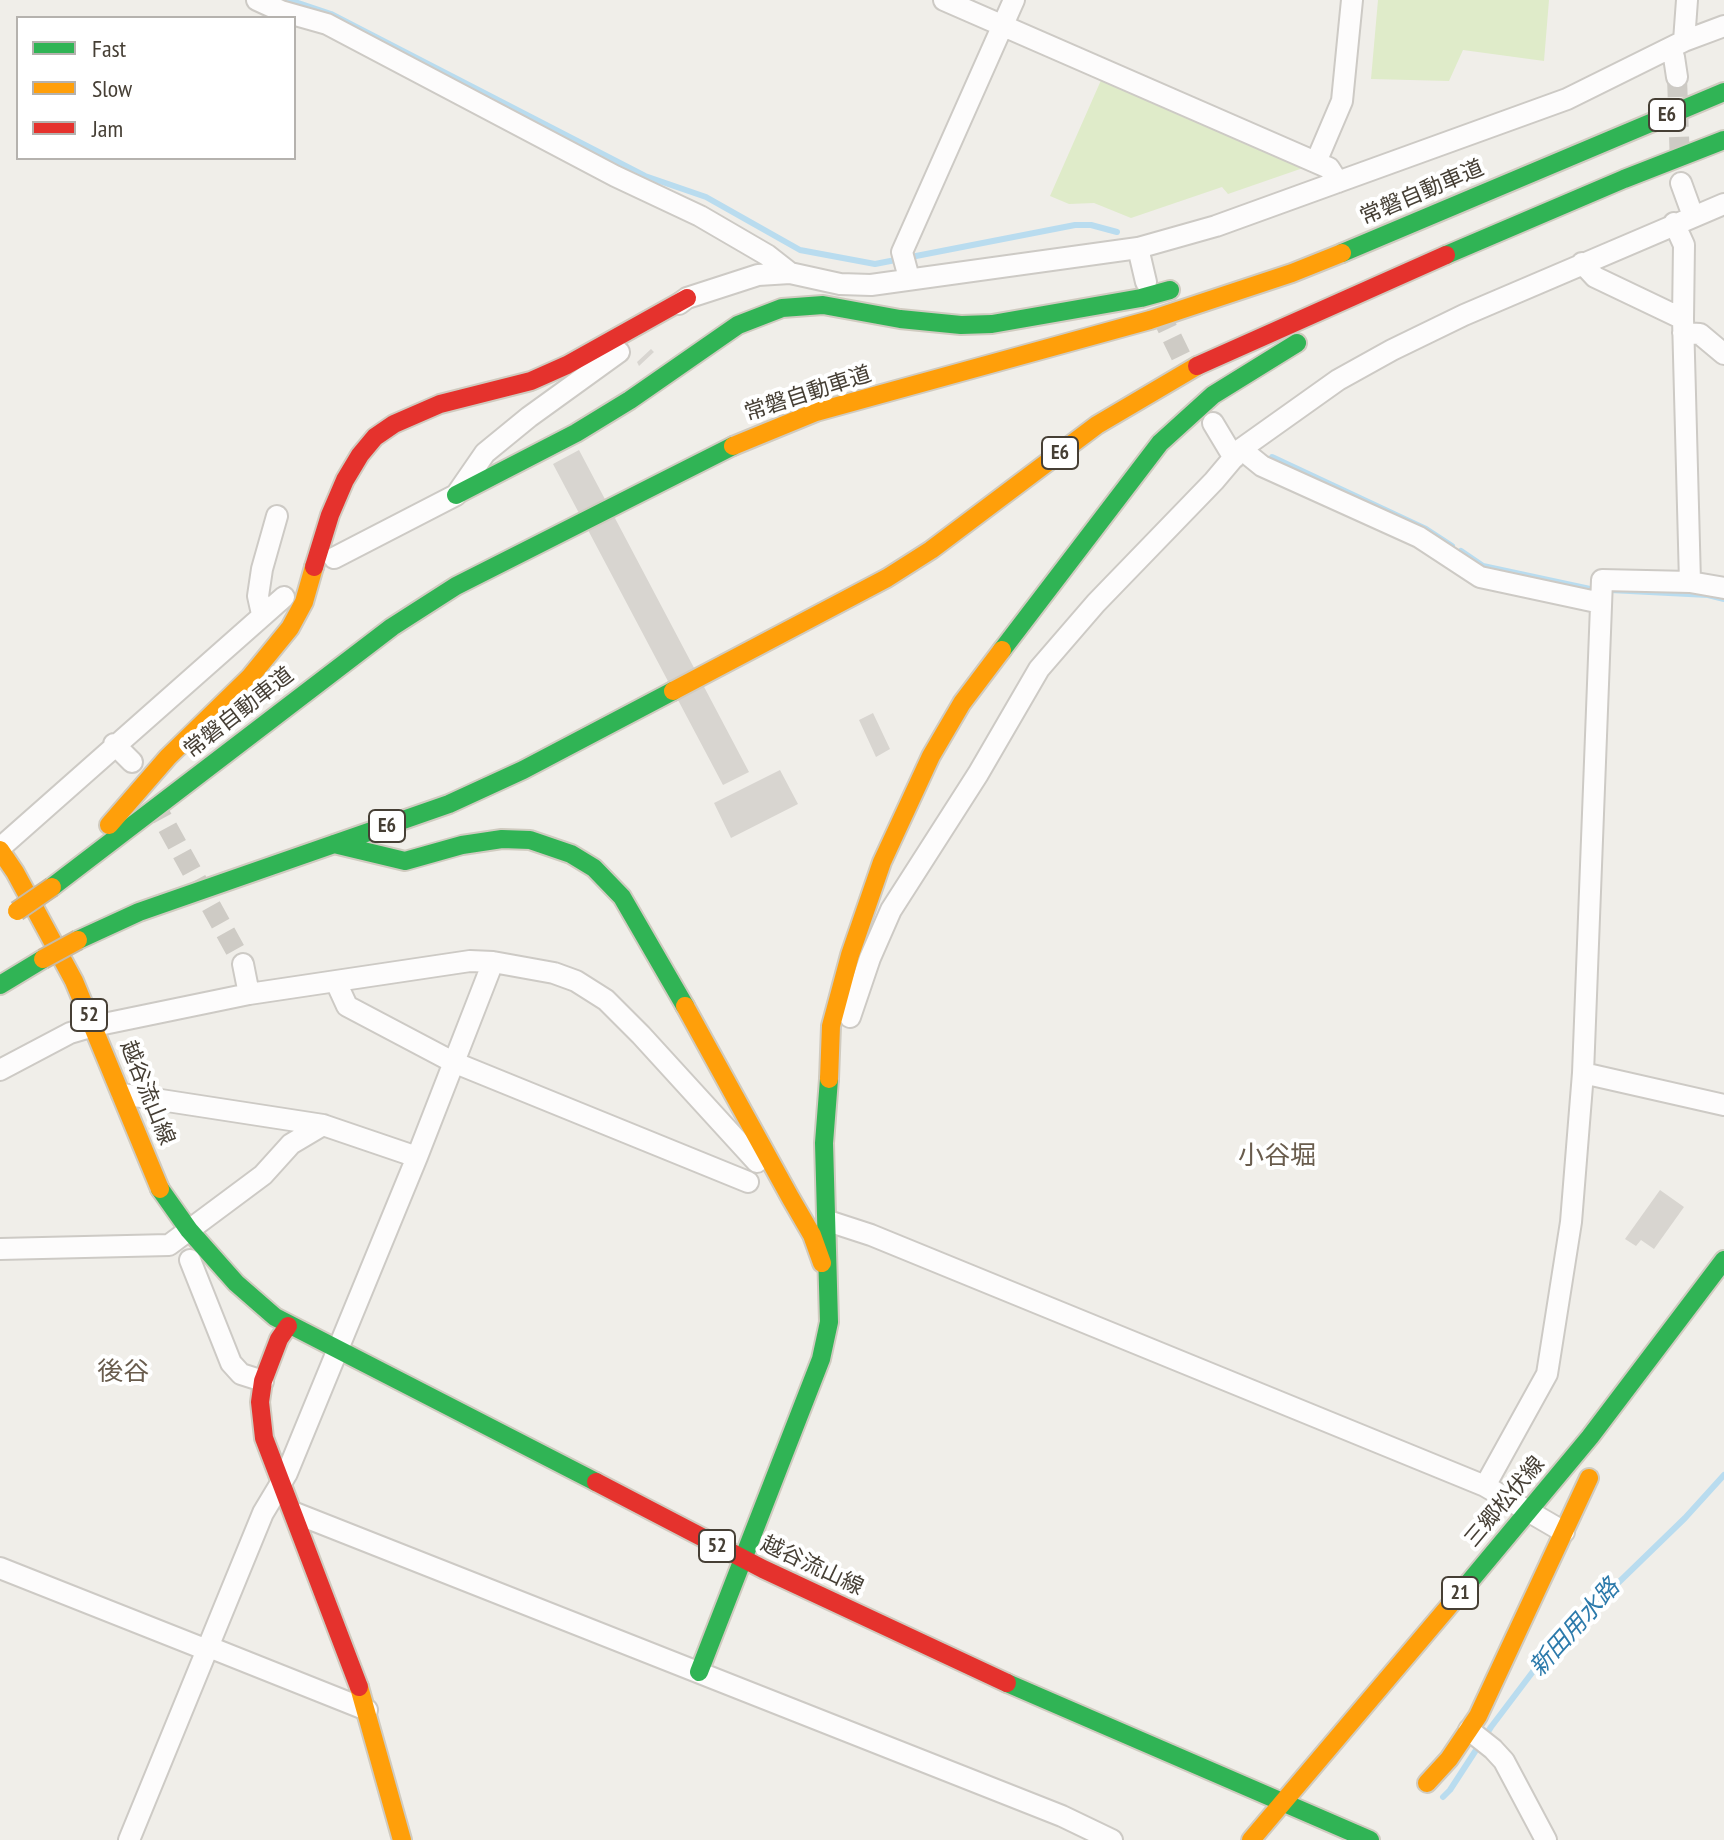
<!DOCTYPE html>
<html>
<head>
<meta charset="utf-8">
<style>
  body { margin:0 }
  #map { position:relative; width:1724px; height:1840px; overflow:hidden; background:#f0eee9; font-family:"PT Sans Narrow",sans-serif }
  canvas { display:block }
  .legend { position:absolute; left:16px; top:16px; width:280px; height:144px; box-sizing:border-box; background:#fff; border:2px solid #b5b2ae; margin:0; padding:10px 14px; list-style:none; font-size:24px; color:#463f35 }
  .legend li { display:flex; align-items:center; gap:16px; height:40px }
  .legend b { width:40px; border:2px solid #b5b2ae }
</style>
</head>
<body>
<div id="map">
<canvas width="1724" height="1840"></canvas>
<ul class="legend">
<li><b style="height:10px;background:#30b455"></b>Fast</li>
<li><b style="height:10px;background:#ff9f0a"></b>Slow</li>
<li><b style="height:10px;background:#e5322d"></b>Jam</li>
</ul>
</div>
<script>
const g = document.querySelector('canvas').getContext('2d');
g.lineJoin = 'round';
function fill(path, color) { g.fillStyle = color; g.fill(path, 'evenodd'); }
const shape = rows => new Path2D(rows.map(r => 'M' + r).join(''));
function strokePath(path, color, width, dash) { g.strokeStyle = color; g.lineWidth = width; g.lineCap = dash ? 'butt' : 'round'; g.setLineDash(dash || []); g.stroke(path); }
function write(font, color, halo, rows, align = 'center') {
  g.font = font + ' "PT Sans Narrow","Noto Sans JP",sans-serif'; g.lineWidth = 8; g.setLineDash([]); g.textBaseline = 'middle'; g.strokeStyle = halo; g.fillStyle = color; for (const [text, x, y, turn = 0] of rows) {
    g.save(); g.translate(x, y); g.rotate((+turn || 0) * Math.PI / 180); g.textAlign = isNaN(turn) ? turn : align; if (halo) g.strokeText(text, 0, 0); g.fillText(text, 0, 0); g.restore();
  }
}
const green = shape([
  [1378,0,1549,0,1544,61,1463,50,1449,81,1371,79],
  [1102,78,1303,168,1228,194,1222,187,1131,218,1094,203,1069,204,1050,196]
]);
const stream = shape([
  [289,0,331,14,645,176,706,197,800,250,875,264,1075,225,1091,225,1117,232],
  [1272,457,1426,529,1452,546],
  [1461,551,1483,566,1590,589],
  [1610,590,1708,595,1724,599],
  [1443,1797,1450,1790,1491,1727,1550,1649,1685,1518,1724,1475]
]);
const building = shape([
  [651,349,654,352,639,366,637,362],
  [579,450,749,772,723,785,553,464],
  [873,713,890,749,876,757,859,720],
  [780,770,798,804,731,838,714,803],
  [1660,1190,1684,1207,1654,1249,1641,1240,1636,1246,1625,1239]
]);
const streetTunnel = shape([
  [1677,77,1680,165],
  [1159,311,1192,379],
  [153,801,243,964]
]);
const street = shape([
  [257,0,281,11,327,24,615,176,700,216,767,255,790,273],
  [944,0,1329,168,1338,182],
  [1684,41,1687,0],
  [1674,57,1677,77],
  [1316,162,1342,101,1352,0],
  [1681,183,1693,216],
  [1674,223,1684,245,1683,319,1690,582],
  [1138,248,1146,282],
  [1582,263,1595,277,1683,319],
  [909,278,902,252,1014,0],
  [679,304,687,298,758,275,790,273,840,284,871,285,1138,248,1216,226,1567,99,1684,41,1724,26],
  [1683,333,1700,334,1724,354],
  [1213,423,1234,458],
  [1241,449,1262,466,1419,537,1480,577,1601,603],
  [334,558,456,495,485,453,529,417,619,352],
  [262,614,258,596,262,569,277,516],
  [114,744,132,762],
  [0,848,284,597],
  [243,964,249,994],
  [336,982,347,1006,453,1062,748,1182],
  [850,1017,870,958,891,910,978,774,1039,669,1096,603,1214,481,1241,449,1338,380,1392,350,1464,315,1724,204],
  [0,1070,70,1033,94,1026,249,994,470,961,493,962,554,973,576,981,606,1000,641,1035,757,1162],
  [1583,1073,1724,1105],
  [122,1094,323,1125,417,1157],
  [828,1221,871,1235,1485,1486,1564,1532],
  [0,1249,169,1245,263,1175,291,1144,323,1125],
  [190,1260,231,1363,241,1374,263,1381],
  [1485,1486,1547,1374,1571,1222,1583,1073,1602,580,1690,582,1724,588],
  [295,1513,1062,1816,1112,1840],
  [0,1568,207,1650],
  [209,1647,367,1710],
  [1469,1730,1493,1749,1504,1761,1546,1840],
  [129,1840,263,1513,287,1473,417,1157,493,962]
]);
const fast = shape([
  [1342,253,1724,92],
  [1446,255,1624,179,1724,140],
  [456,495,576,433,630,400,738,325,782,308,823,305,900,319,961,325,992,324,1141,298,1170,290],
  [1002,650,1160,443,1213,395,1297,343],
  [334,844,405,861,462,845,502,839,530,840,571,854,594,868,622,897,685,1006],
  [52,887,392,627,456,586,733,446],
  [78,940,139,912,449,804,523,770,673,691],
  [0,985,43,959],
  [160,1189,189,1230,236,1283,275,1317,596,1482],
  [1461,1592,1590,1437,1724,1260],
  [699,1672,821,1359,829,1322,824,1143,829,1079],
  [1007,1683,1370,1840]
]);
const slow = shape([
  [733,446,816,412,1150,320,1292,273,1342,253],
  [673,691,887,578,931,550,1097,425,1197,366],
  [109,825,168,757,250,677,290,628,304,602,314,567],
  [0,850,15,872,74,981,160,1189],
  [685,1006,790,1197],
  [829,1079,831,1026,850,955,882,862,931,756,962,703,1002,650],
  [790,1197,812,1235,822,1263],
  [359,1687,402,1840],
  [1427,1783,1449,1759,1478,1716,1589,1478],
  [1251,1840,1461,1592]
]);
const jam = shape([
  [1197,366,1446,255],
  [314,567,330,515,345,480,360,455,375,437,394,424,440,404,531,381,567,365,687,298],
  [288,1326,279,1339,263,1381,260,1402,264,1438,359,1687],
  [596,1482,763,1569,1007,1683]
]);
const slowBridge = shape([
  [17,911,52,887],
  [43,959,78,940]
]);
const shields = [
  [1667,115,36],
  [1060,453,36],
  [387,826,36],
  [89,1015,36],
  [717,1546,36],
  [1460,1593,36]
];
const shieldNames = [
  ["E6",1667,115],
  ["E6",1060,453],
  ["E6",387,826],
  ["52",89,1015],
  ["52",717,1546],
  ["21",1460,1593]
];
const streetNames = [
  ["常磐自動車道",1422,193,-23],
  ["常磐自動車道",808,394,-18],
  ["常磐自動車道",239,713,-38],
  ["越谷流山線",147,1093,68],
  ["三郷松伏線",1505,1502,-50],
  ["越谷流山線",812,1566,25]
];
const waterNames = [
  ["新田用水路",1575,1628,-48]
];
const quarterNames = [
  ["小谷堀",1277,1157],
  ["後谷",123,1373]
];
fill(green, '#dfebc9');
strokePath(stream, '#b9dcef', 6);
fill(building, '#d8d5d0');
strokePath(streetTunnel, '#cecbc5', 20, [20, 10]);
strokePath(street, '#cdcac5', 24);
strokePath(fast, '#d0cbc0', 22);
strokePath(slow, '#d0cbc0', 22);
strokePath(jam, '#d0cbc0', 22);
strokePath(street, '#fdfcfc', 20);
strokePath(fast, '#30b455', 18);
strokePath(slow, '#ff9f0a', 18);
strokePath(jam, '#e5322d', 18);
strokePath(slowBridge, '#c8baa4', 22, []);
strokePath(slowBridge, '#ff9f0a', 18);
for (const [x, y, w] of shields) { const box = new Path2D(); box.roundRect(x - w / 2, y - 16, w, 32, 6); g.fillStyle = '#fff'; g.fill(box); strokePath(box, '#463f35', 2); }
write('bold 20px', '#463f35', null, shieldNames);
write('22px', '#463f35', '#fff', streetNames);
write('italic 24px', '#2c7aab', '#fff', waterNames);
write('26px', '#695c4d', '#fff', quarterNames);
</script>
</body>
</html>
